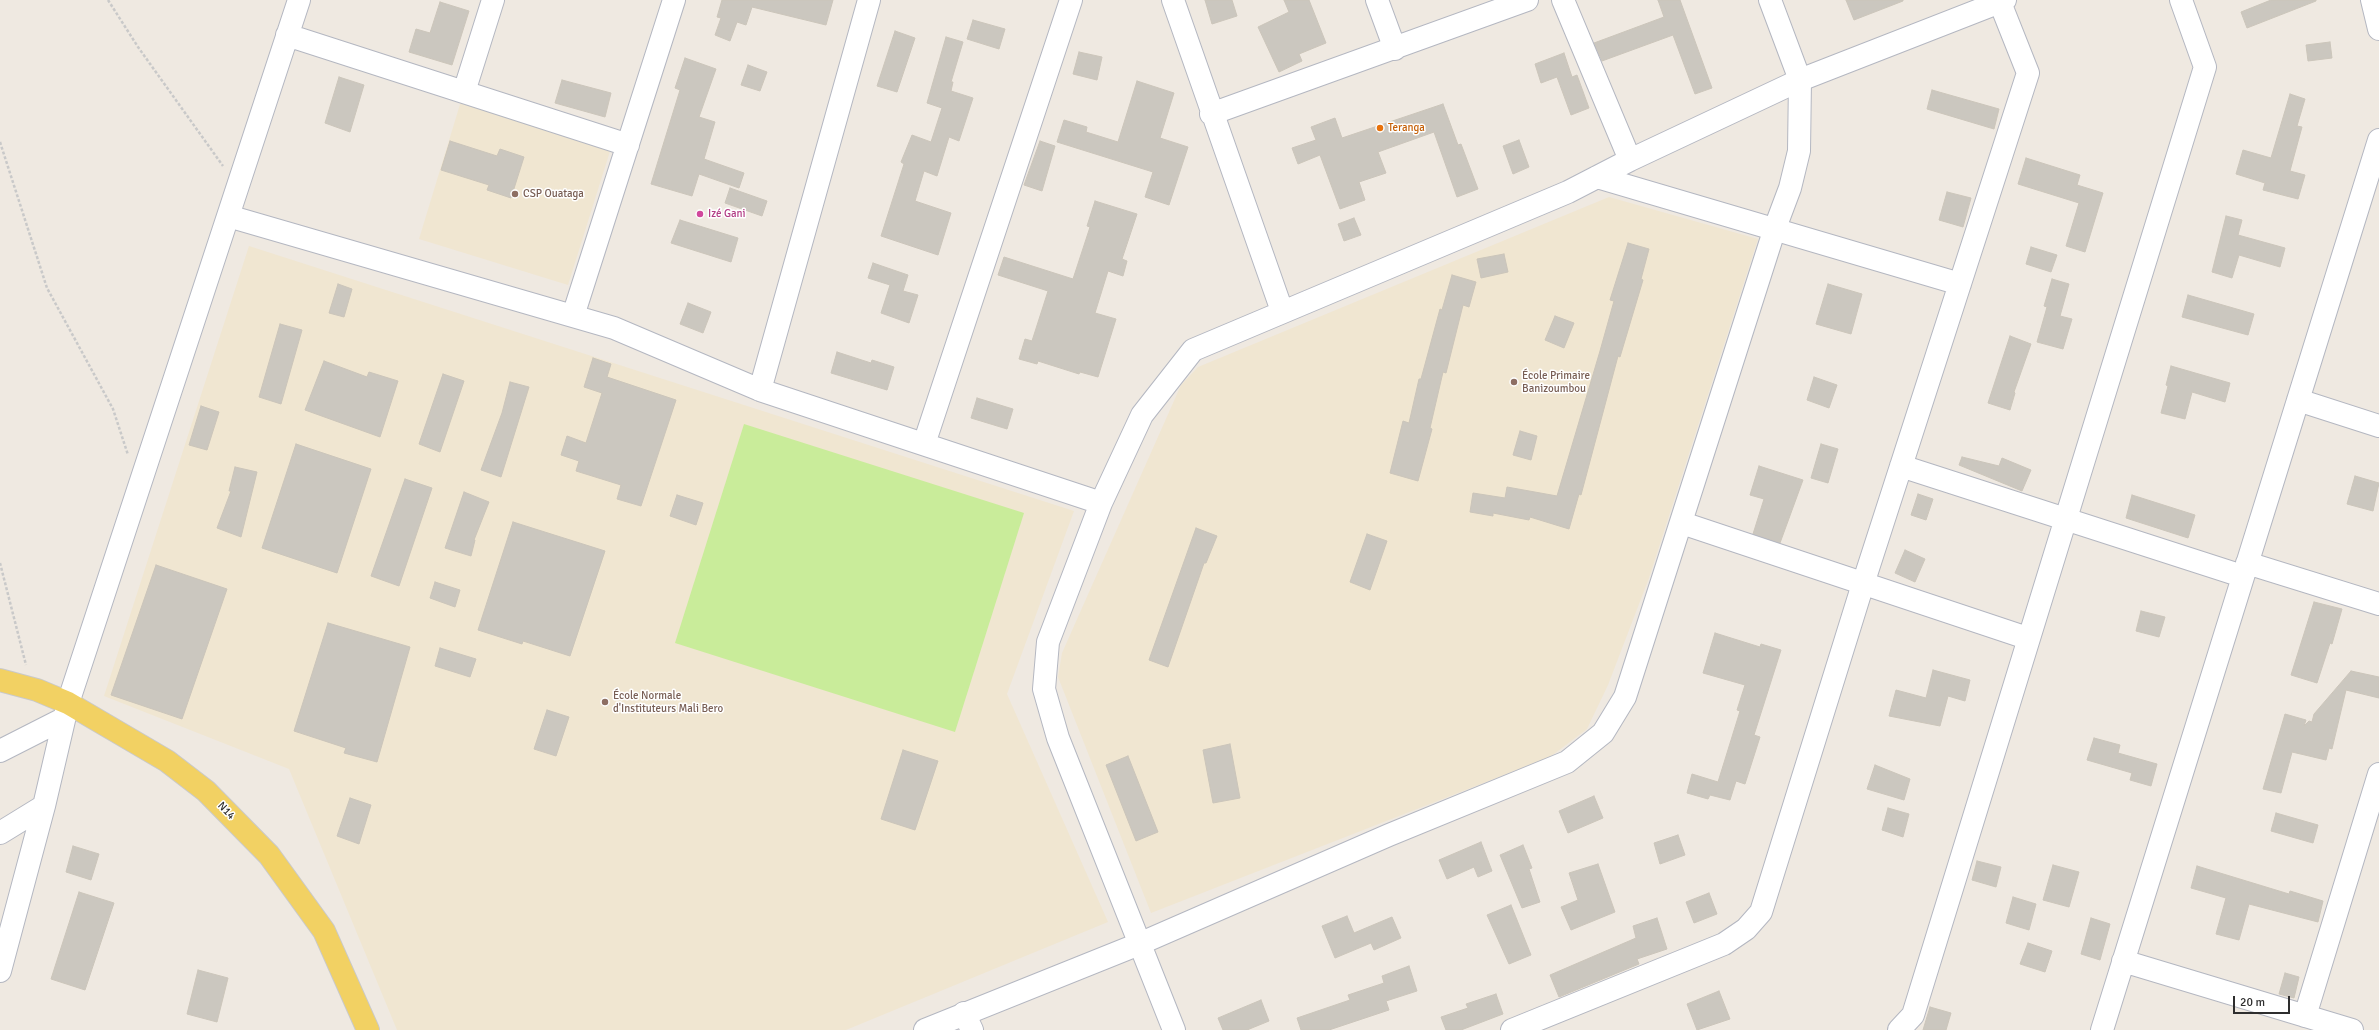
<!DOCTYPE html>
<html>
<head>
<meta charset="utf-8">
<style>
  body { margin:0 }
  #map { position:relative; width:2379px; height:1030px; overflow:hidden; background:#efe9e1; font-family:Signika,sans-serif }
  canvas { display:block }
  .scale { position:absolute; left:2233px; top:996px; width:57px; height:18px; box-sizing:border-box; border:2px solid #2e2e2e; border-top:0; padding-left:5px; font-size:12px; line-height:14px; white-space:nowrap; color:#2e2e2e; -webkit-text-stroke:3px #fff; paint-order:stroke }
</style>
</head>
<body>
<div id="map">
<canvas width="2379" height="1030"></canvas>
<div class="scale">20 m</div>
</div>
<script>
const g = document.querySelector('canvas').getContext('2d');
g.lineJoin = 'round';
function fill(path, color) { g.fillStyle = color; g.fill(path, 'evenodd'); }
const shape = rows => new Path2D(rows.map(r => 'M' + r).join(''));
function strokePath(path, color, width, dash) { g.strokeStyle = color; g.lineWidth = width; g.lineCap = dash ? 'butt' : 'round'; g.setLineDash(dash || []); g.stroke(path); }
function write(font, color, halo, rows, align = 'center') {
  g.font = font + ' Signika,sans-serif'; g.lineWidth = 3; g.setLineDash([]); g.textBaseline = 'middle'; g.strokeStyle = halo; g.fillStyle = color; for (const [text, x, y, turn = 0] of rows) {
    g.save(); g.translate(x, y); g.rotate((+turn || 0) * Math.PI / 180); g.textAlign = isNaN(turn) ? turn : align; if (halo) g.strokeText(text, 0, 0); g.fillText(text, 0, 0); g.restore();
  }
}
const education = shape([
  [461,101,611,148,568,285,419,239],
  [1609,197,1758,239,1649,578,1608,685,1587,729,1550,757,1151,913,1058,677,1062,653,1181,385,1198,367],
  [249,246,1074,511,1007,694,1108,922,846,1030,397,1030,289,769,104,696]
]);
const pitch = shape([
  [744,424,1024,513,955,732,675,643]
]);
const building = shape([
  [722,0,833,0,826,25,752,7,746,25,737,22,730,41,715,35,721,18,717,17,722,0],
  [1205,0,1232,0,1237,16,1212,24,1205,0],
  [1284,0,1309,0,1326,43,1299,54,1302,61,1279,72,1258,27,1289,12,1284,0],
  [1658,0,1680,0,1712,88,1695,94,1673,35,1602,61,1594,43,1664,17,1658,0],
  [1846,0,1903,0,1903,1,1854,20,1846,0],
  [2271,0,2316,0,2316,1,2247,28,2241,12,2271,0],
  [440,2,469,11,452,65,409,52,416,29,430,33,440,2],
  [973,20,1005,29,999,49,967,39,973,20],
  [895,31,915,38,897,92,877,86,895,31],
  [946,37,963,42,951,82,953,82,951,91,973,98,959,141,949,137,937,176,924,171,915,201,951,213,938,255,881,236,904,164,901,162,912,135,931,142,942,108,927,103,946,37],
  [2330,42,2332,58,2308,61,2306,45,2330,42],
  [1079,52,1102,57,1097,80,1073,74,1079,52],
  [1564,53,1572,77,1577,75,1589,108,1571,115,1557,77,1541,83,1535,64,1564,53],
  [685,58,716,69,699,117,715,122,704,159,744,173,739,188,699,174,692,196,651,184,680,90,675,88,685,58],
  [748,65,767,72,760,91,741,85,748,65],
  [339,77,364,85,350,132,325,123,339,77],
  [562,80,611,93,605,117,555,103,562,80],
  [1137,81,1174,93,1160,138,1188,147,1169,205,1145,197,1153,172,1057,142,1064,120,1087,127,1086,132,1118,142,1137,81],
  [1932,90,1999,109,1994,129,1927,109,1932,90],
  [2290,94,2305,99,2297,126,2302,127,2290,171,2305,175,2298,199,2263,190,2265,183,2236,174,2243,150,2271,158,2290,94],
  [1443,104,1458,145,1461,144,1478,189,1457,197,1434,132,1378,152,1386,173,1359,182,1365,200,1340,209,1320,155,1298,164,1292,148,1316,140,1311,127,1335,118,1342,138,1443,104],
  [1519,140,1529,167,1513,174,1503,146,1519,140],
  [450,141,497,156,500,149,524,157,511,198,487,190,489,185,441,170,450,141],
  [1040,141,1055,146,1042,191,1024,185,1040,141],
  [2026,158,2080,175,2077,185,2103,193,2085,252,2066,246,2079,203,2018,184,2026,158],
  [730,188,767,201,762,216,725,203,730,188],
  [1947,192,1971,198,1963,227,1939,220,1947,192],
  [1095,201,1137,214,1122,259,1127,261,1123,276,1108,271,1095,313,1116,319,1098,377,1080,372,1079,374,1038,361,1037,364,1019,359,1025,339,1032,341,1048,291,998,275,1004,257,1073,279,1090,227,1087,226,1095,201],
  [2226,216,2242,220,2238,235,2285,248,2280,267,2239,255,2232,278,2212,272,2226,216],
  [1354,218,1361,235,1344,241,1338,224,1354,218],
  [680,220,738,238,731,262,671,243,680,220],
  [1628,243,1649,249,1641,279,1643,280,1620,357,1618,356,1581,495,1579,494,1569,529,1530,517,1529,520,1493,513,1493,516,1470,512,1473,493,1505,498,1507,487,1557,496,1600,351,1614,301,1610,300,1628,243],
  [2031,247,2057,255,2051,272,2026,264,2031,247],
  [1504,254,1508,272,1481,278,1477,259,1504,254],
  [873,263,908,275,903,291,918,295,909,323,881,313,890,285,868,278,873,263],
  [1452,275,1476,282,1469,307,1463,305,1446,373,1443,372,1430,428,1432,429,1418,481,1390,473,1403,421,1409,423,1419,379,1421,379,1440,309,1442,310,1452,275],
  [2052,279,2069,284,2060,316,2072,319,2063,349,2037,342,2047,307,2044,306,2052,279],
  [338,284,352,289,344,317,329,313,338,284],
  [1828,284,1862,294,1851,334,1816,324,1828,284],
  [2188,295,2254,314,2248,335,2182,317,2188,295],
  [688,303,711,312,703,333,680,324,688,303],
  [1555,316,1574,323,1564,348,1545,340,1555,316],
  [280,324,302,330,281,404,259,397,280,324],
  [2010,336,2031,344,2014,392,2015,393,2010,410,1988,403,2010,336],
  [837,352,871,363,872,360,894,367,887,390,831,373,837,352],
  [593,358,611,364,607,377,676,400,641,506,617,499,621,485,576,471,579,461,561,455,567,436,586,443,602,393,584,387,593,358],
  [324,361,367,377,369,372,398,381,380,437,305,410,324,361],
  [2171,366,2230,383,2225,402,2192,392,2185,419,2161,413,2168,386,2166,385,2171,366],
  [443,374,464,381,440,452,419,444,443,374],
  [1814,377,1837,385,1829,408,1807,400,1814,377],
  [510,382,529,387,501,477,481,470,502,413,510,382],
  [977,398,1013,409,1007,429,971,418,977,398],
  [201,406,219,412,207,450,189,445,201,406],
  [1520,431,1537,436,1531,460,1513,455,1520,431],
  [296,444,371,469,337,573,262,548,296,444],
  [1821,444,1838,449,1828,483,1811,478,1821,444],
  [1962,457,1999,466,2002,458,2031,470,2022,491,1959,465,1962,457],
  [1759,466,1803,480,1780,543,1753,534,1764,499,1750,495,1759,466],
  [235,467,257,472,241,537,217,528,231,491,229,491,235,467],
  [2355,476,2379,483,2373,511,2347,504,2355,476],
  [405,479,432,488,399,586,371,576,405,479],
  [464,492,489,502,474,540,475,540,471,556,445,548,464,492],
  [1918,494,1933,499,1926,520,1911,515,1918,494],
  [677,495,703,503,696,525,670,516,677,495],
  [2132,495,2195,515,2188,538,2126,518,2132,495],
  [513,522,605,551,570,656,523,641,522,644,478,630,513,522],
  [1196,528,1217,536,1206,563,1204,563,1168,667,1149,660,1196,528],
  [1367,534,1387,541,1370,590,1350,582,1367,534],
  [1905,550,1925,559,1915,582,1895,573,1905,550],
  [156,565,227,589,182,719,111,695,156,565],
  [435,582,460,590,455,607,430,598,435,582],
  [2314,602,2342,609,2332,644,2330,643,2317,683,2291,675,2314,602],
  [2141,611,2165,617,2159,637,2136,631,2141,611],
  [328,623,410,647,377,762,344,753,346,748,294,731,328,623],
  [1715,633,1760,647,1761,644,1781,650,1754,735,1760,737,1745,784,1736,781,1730,800,1710,795,1708,799,1687,793,1692,774,1718,782,1740,711,1737,710,1745,685,1703,673,1715,633],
  [440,648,476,659,470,677,435,666,440,648],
  [1933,670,1970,680,1965,701,1948,696,1940,726,1889,716,1896,690,1926,698,1933,670],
  [2351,671,2379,677,2379,698,2346,690,2332,749,2329,748,2326,760,2292,752,2281,793,2263,789,2285,714,2306,720,2304,726,2309,721,2312,722,2314,714,2351,671],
  [547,710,569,717,556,756,534,749,547,710],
  [2094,738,2120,745,2118,753,2157,764,2151,786,2130,780,2132,773,2087,760,2094,738],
  [1230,744,1240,798,1213,803,1203,750,1230,744],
  [903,750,938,761,915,830,881,819,903,750],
  [1128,756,1158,832,1136,841,1106,765,1128,756],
  [1875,765,1910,779,1904,800,1867,789,1875,765],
  [1594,796,1603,818,1568,833,1559,811,1594,796],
  [350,798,371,805,359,844,337,836,350,798],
  [1888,808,1909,814,1903,837,1882,830,1888,808],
  [2276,813,2318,825,2313,843,2271,831,2276,813],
  [1678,835,1685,855,1660,864,1654,843,1678,835],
  [1481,842,1492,871,1478,877,1474,867,1447,879,1439,860,1481,842],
  [1523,845,1532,868,1529,869,1540,902,1522,908,1500,855,1523,845],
  [73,846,99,854,91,880,66,872,73,846],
  [1977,861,2001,867,1996,887,1972,880,1977,861],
  [1598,864,1615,912,1571,930,1561,907,1578,900,1569,873,1598,864],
  [2053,865,2079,872,2069,907,2043,900,2053,865],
  [2197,866,2289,894,2290,891,2323,901,2318,922,2249,904,2239,940,2216,934,2226,898,2191,888,2197,866],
  [79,892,114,903,85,990,51,979,79,892],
  [1709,893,1717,914,1694,923,1686,902,1709,893],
  [2013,897,2036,904,2029,930,2006,923,2013,897],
  [1511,905,1531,955,1509,964,1487,915,1511,905],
  [1347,916,1354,933,1392,917,1401,938,1374,950,1371,943,1335,958,1322,926,1347,916],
  [1657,918,1667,949,1637,959,1639,964,1559,997,1550,975,1636,938,1633,926,1657,918],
  [2091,918,2110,924,2100,960,2081,954,2091,918],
  [2028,943,2052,951,2045,972,2020,964,2028,943],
  [1409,966,1417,991,1386,1001,1389,1010,1329,1030,1301,1030,1297,1018,1350,1000,1348,995,1384,983,1382,976,1409,966],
  [198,970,228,978,217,1022,187,1014,198,970],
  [2285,973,2299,977,2294,998,2279,994,2285,973],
  [1719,991,1730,1019,1697,1030,1687,1004,1719,991],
  [1496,994,1503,1014,1461,1030,1446,1030,1441,1017,1468,1008,1466,1004,1496,994],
  [1261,1000,1269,1021,1247,1030,1223,1030,1218,1018,1261,1000],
  [1930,1007,1951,1013,1946,1030,1923,1030,1930,1007]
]);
const path = shape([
  [108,0,138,47,223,166],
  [0,142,47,288,113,409,128,455],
  [0,563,26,665]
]);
const minor = shape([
  [1173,0,1282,311],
  [1377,0,1395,49],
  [1563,0,1630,160],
  [2372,0,2379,29],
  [287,35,628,145],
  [464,92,493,0],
  [1211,114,1527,0],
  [1597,177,1960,284],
  [228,216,614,328,760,390,1101,503],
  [573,316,674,0],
  [760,390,869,0],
  [2298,400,2379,426],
  [924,444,1071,0],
  [1901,466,2242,576],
  [1682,523,2027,638],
  [2247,563,2379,604],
  [0,751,63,719],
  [0,833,44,806],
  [2123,961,2352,1030],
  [0,971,44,806,68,703,299,0],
  [964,1013,972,1030],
  [2305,1016,2379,774],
  [1174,1030,1058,738,1044,689,1048,642,1101,503,1142,415,1193,350,1568,192,1630,160,1800,80,2005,0],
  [1512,1030,1724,944,1746,929,1761,912,1863,584,2028,73,1999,0],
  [1899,1030,1913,1015,2205,67,2181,0],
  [2102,1030,2379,140]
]);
const tertiary = shape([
  [925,1030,1139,944,1389,835,1567,762,1603,733,1625,697,1775,228,1790,188,1799,151,1800,80,1770,0]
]);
const primary = shape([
  [0,680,37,690,68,703,167,761,206,791,269,855,324,931,368,1030]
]);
const markers = [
  [1380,128,4,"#e8710a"],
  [515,194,4,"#8d6e63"],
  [700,214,4,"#d1479c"],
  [1514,382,4,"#8d6e63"],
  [605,702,4,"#8d6e63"]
];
const foodNames = [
  ["Teranga",1388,128]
];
const educationNames = [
  ["CSP Ouataga",523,194],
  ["École Primaire",1522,376],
  ["Banizoumbou",1522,389],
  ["École Normale",613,696],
  ["d'Instituteurs Mali Bero",613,709]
];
const hotelNames = [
  ["Izé Gani",708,214]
];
const streetNames = [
  ["N14",226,811,46]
];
fill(education, '#f0e6d1');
fill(pitch, '#c9ec9a');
fill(building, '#cbc7bf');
strokePath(building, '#cbc5ba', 1);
strokePath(minor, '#b4b7c1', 24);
strokePath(tertiary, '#b4b7c1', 24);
strokePath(primary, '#c9c9c9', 24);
strokePath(path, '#c9c9c9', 2.5, [3, 2]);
strokePath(minor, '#fff', 22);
strokePath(tertiary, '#fff', 22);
strokePath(primary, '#f2d163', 22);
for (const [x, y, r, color] of markers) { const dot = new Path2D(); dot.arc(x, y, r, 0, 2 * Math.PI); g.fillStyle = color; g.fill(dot); strokePath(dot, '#fff', 1.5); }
write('11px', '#c56008', '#fff', foodNames, 'left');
write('11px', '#785e54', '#fff', educationNames, 'left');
write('11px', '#b23c85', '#fff', hotelNames, 'left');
write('11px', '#2e2e2e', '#fff', streetNames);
</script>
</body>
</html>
